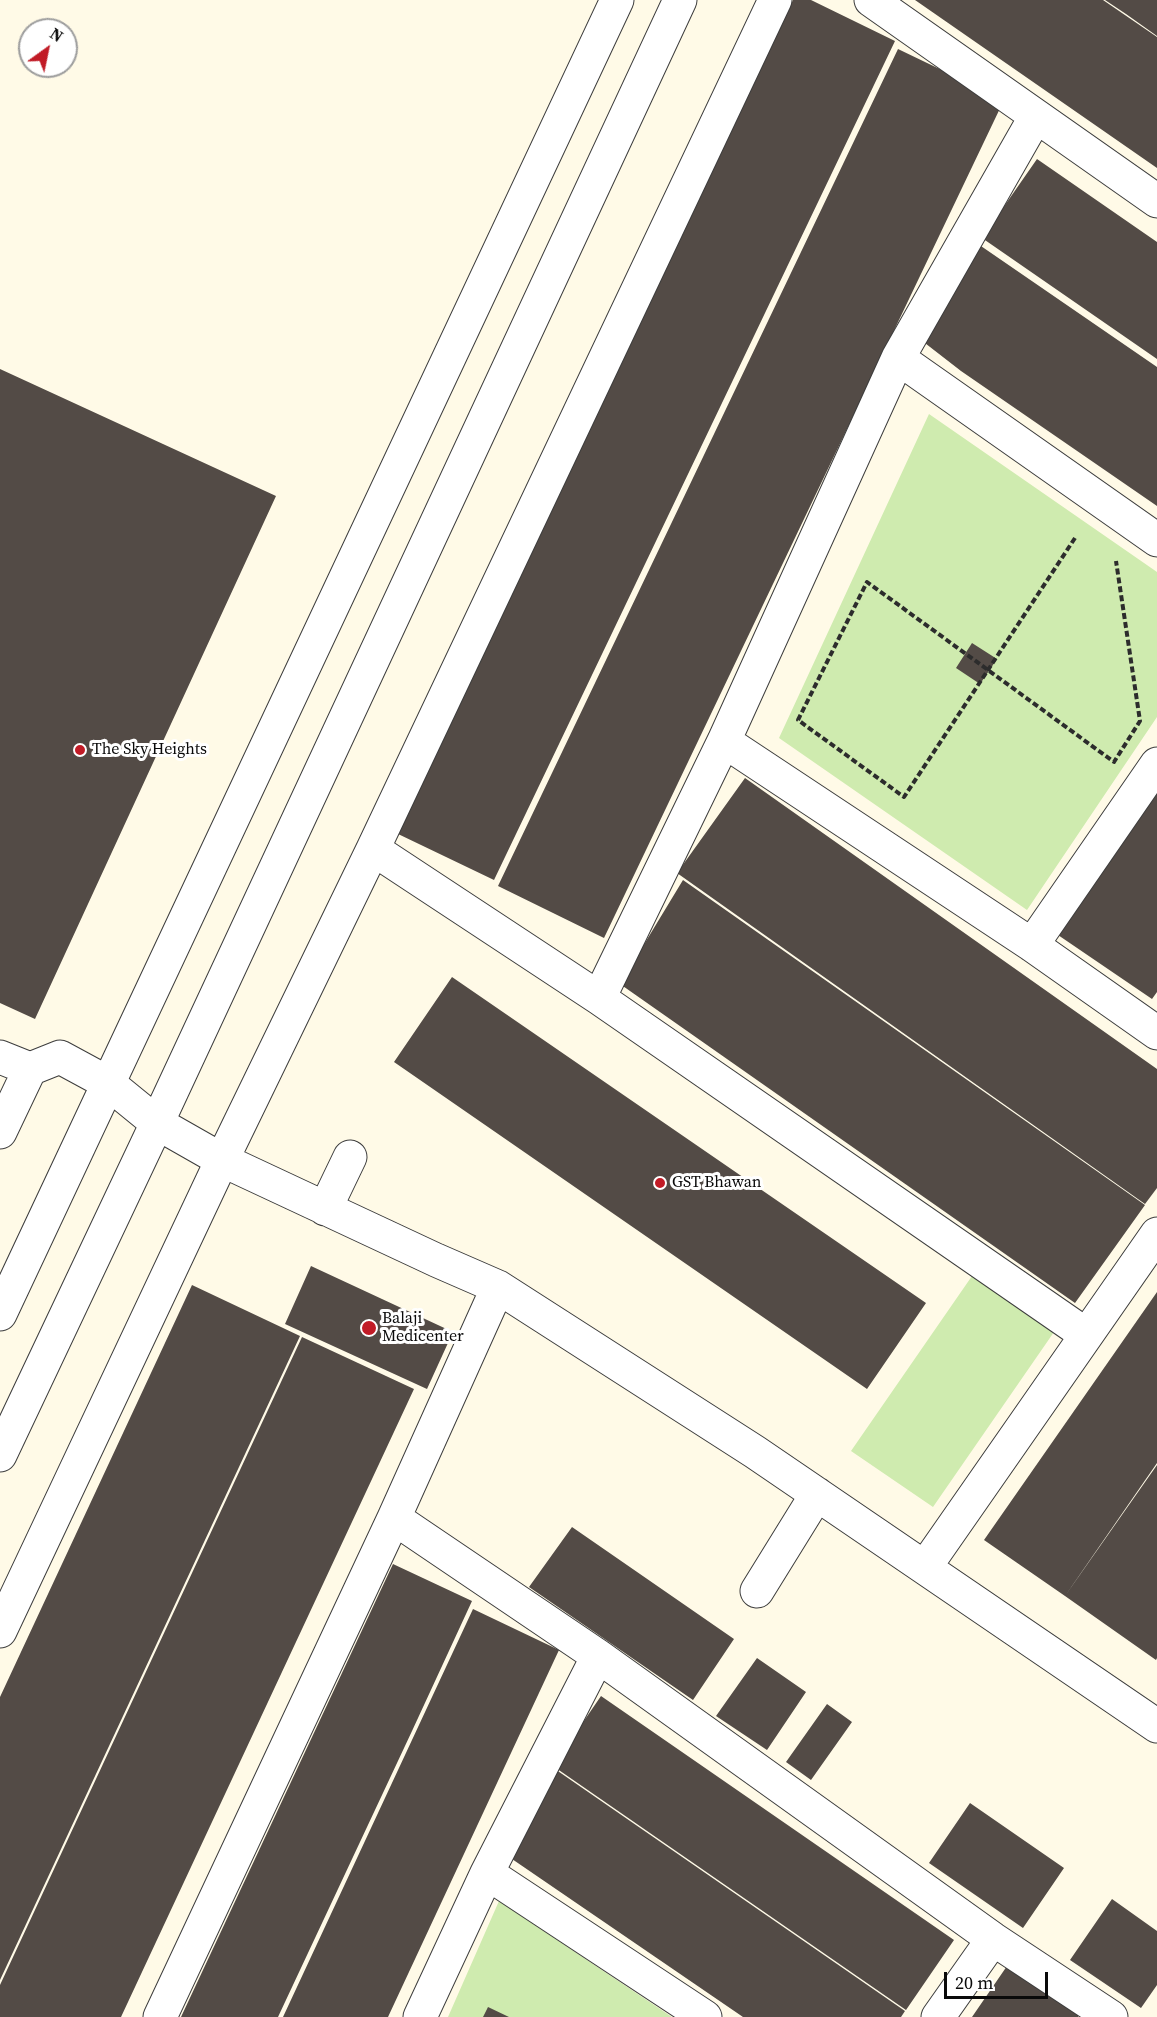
<!DOCTYPE html>
<html>
<head>
<meta charset="utf-8">
<style>
  body { margin:0 }
  #map { position:relative; width:1157px; height:2017px; overflow:hidden; background:#fffae7; font-family:"Source Serif 4",serif }
  canvas { display:block }
  .north { position:absolute; left:18px; top:18px; width:60px; height:60px; box-sizing:border-box; background:#fff; border:2px solid #9d9d9d; border-radius:50%; rotate:33deg; font-size:16px; font-weight:700; line-height:24px; text-align:center; color:#0a0a0a }
  .north::after { content:''; display:block; margin:auto; width:21px; height:27px; background:#c11b26; clip-path:polygon(50% 0,100% 100%,50% 72%,0 100%) }
  .scale { position:absolute; left:944px; top:1972px; width:104px; height:27px; box-sizing:border-box; border:3px solid #0a0a0a; border-top:0; padding-left:8px; font-size:18px; line-height:21px; white-space:nowrap; color:#0a0a0a; -webkit-text-stroke:4px #fff; paint-order:stroke }
</style>
</head>
<body>
<div id="map">
<canvas width="1157" height="2017"></canvas>
<div class="north">N</div>
<div class="scale">20 m</div>
</div>
<script>
const g = document.querySelector('canvas').getContext('2d');
g.lineJoin = 'round';
function fill(path, color) { g.fillStyle = color; g.fill(path, 'evenodd'); }
const shape = rows => new Path2D(rows.map(r => 'M' + r).join(''));
function strokePath(path, color, width, dash) { g.strokeStyle = color; g.lineWidth = width; g.lineCap = dash ? 'butt' : 'round'; g.setLineDash(dash || []); g.stroke(path); }
function write(font, color, halo, rows, align = 'center') {
  g.font = font + ' "Source Serif 4",serif'; g.lineWidth = 6; g.setLineDash([]); g.textBaseline = 'middle'; g.strokeStyle = halo; g.fillStyle = color; for (const [text, x, y, turn = 0] of rows) {
    g.save(); g.translate(x, y); g.rotate((+turn || 0) * Math.PI / 180); g.textAlign = isNaN(turn) ? turn : align; if (halo) g.strokeText(text, 0, 0); g.fillText(text, 0, 0); g.restore();
  }
}
const green = shape([
  [929,414,1157,572,1157,717,1027,910,779,738],
  [972,1276,1054,1332,933,1507,851,1451],
  [499,1901,672,2017,448,2017]
]);
const building = shape([
  [793,0,811,0,895,41,494,880,396,833],
  [915,0,1103,0,1157,37,1157,168],
  [1105,0,1157,0,1157,36,1126,14],
  [898,49,1004,100,604,938,498,886],
  [1037,159,1157,242,1157,359,982,238],
  [978,244,1157,367,1157,506,961,371,921,340],
  [0,369,276,496,35,1019,0,1003],
  [972,643,997,659,980,684,956,668],
  [745,778,1157,1069,1157,1188,1145,1204,677,873],
  [1157,791,1157,992,1152,999,1058,935],
  [683,880,1145,1205,1075,1303,620,984],
  [452,977,926,1303,867,1389,394,1062],
  [311,1266,453,1332,427,1389,285,1324],
  [192,1285,300,1336,0,1980,0,1697],
  [1157,1292,1157,1463,1065,1596,984,1540],
  [302,1337,414,1389,121,2017,0,2017,0,1985],
  [1157,1465,1157,1658,1156,1660,1065,1596],
  [572,1527,734,1639,693,1700,529,1587],
  [393,1564,472,1601,412,1731,278,2017,181,2017],
  [473,1609,559,1650,388,2017,283,2017],
  [757,1658,806,1692,767,1750,716,1716],
  [601,1696,954,1940,906,2010,553,1766],
  [827,1704,852,1722,811,1780,786,1762],
  [552,1767,905,2011,901,2017,743,2017,512,1859],
  [970,1803,1064,1868,1023,1928,929,1863],
  [1112,1899,1157,1931,1157,1985,1141,2008,1070,1960],
  [1007,1966,1079,2015,1078,2017,972,2017],
  [488,2007,509,2017,483,2017]
]);
const path = shape([
  [1075,538,988,670,904,797,798,720,867,582,988,670,1114,762,1140,721,1116,561]
]);
const minor = shape([
  [871,0,1157,201],
  [898,358,1157,540],
  [724,741,1032,945,1157,1033],
  [373,849,599,998,1085,1334],
  [1032,945,1157,764],
  [599,998,724,741,898,358,1036,116],
  [0,1057,30,1069,60,1057,108,1083,157,1123,222,1160,436,1260,498,1287,755,1452,1157,1726],
  [0,1132,30,1069],
  [325,1209,350,1157],
  [0,1314,617,0],
  [0,1455,157,1123,680,0],
  [394,1518,598,1656,993,1939,1111,2017],
  [925,1567,1157,1234],
  [757,1591,817,1494],
  [0,1631,222,1160,373,849,775,0],
  [487,1873,705,2017],
  [160,2017,394,1518,498,1287],
  [420,2017,487,1873,598,1656],
  [938,2017,993,1939]
]);
const markers = [
  [80,750,6,"#c11b26"],
  [660,1183,6,"#c11b26"],
  [369,1328,8,"#c11b26"]
];
const poiNames = [
  ["The Sky Heights",92,750],
  ["GST Bhawan",672,1183],
  ["Balaji",382,1319],
  ["Medicenter",382,1337]
];
fill(green, '#cfebaf');
fill(building, '#534b46');
strokePath(minor, '#3d3d3d', 35);
strokePath(path, '#2c2c2c', 4, [6, 3]);
strokePath(minor, '#fff', 33);
for (const [x, y, r, color] of markers) { const dot = new Path2D(); dot.arc(x, y, r, 0, 2 * Math.PI); g.fillStyle = color; g.fill(dot); strokePath(dot, '#fff', 2); }
write('16px', '#0a0a0a', '#fff', poiNames, 'left');
</script>
</body>
</html>
